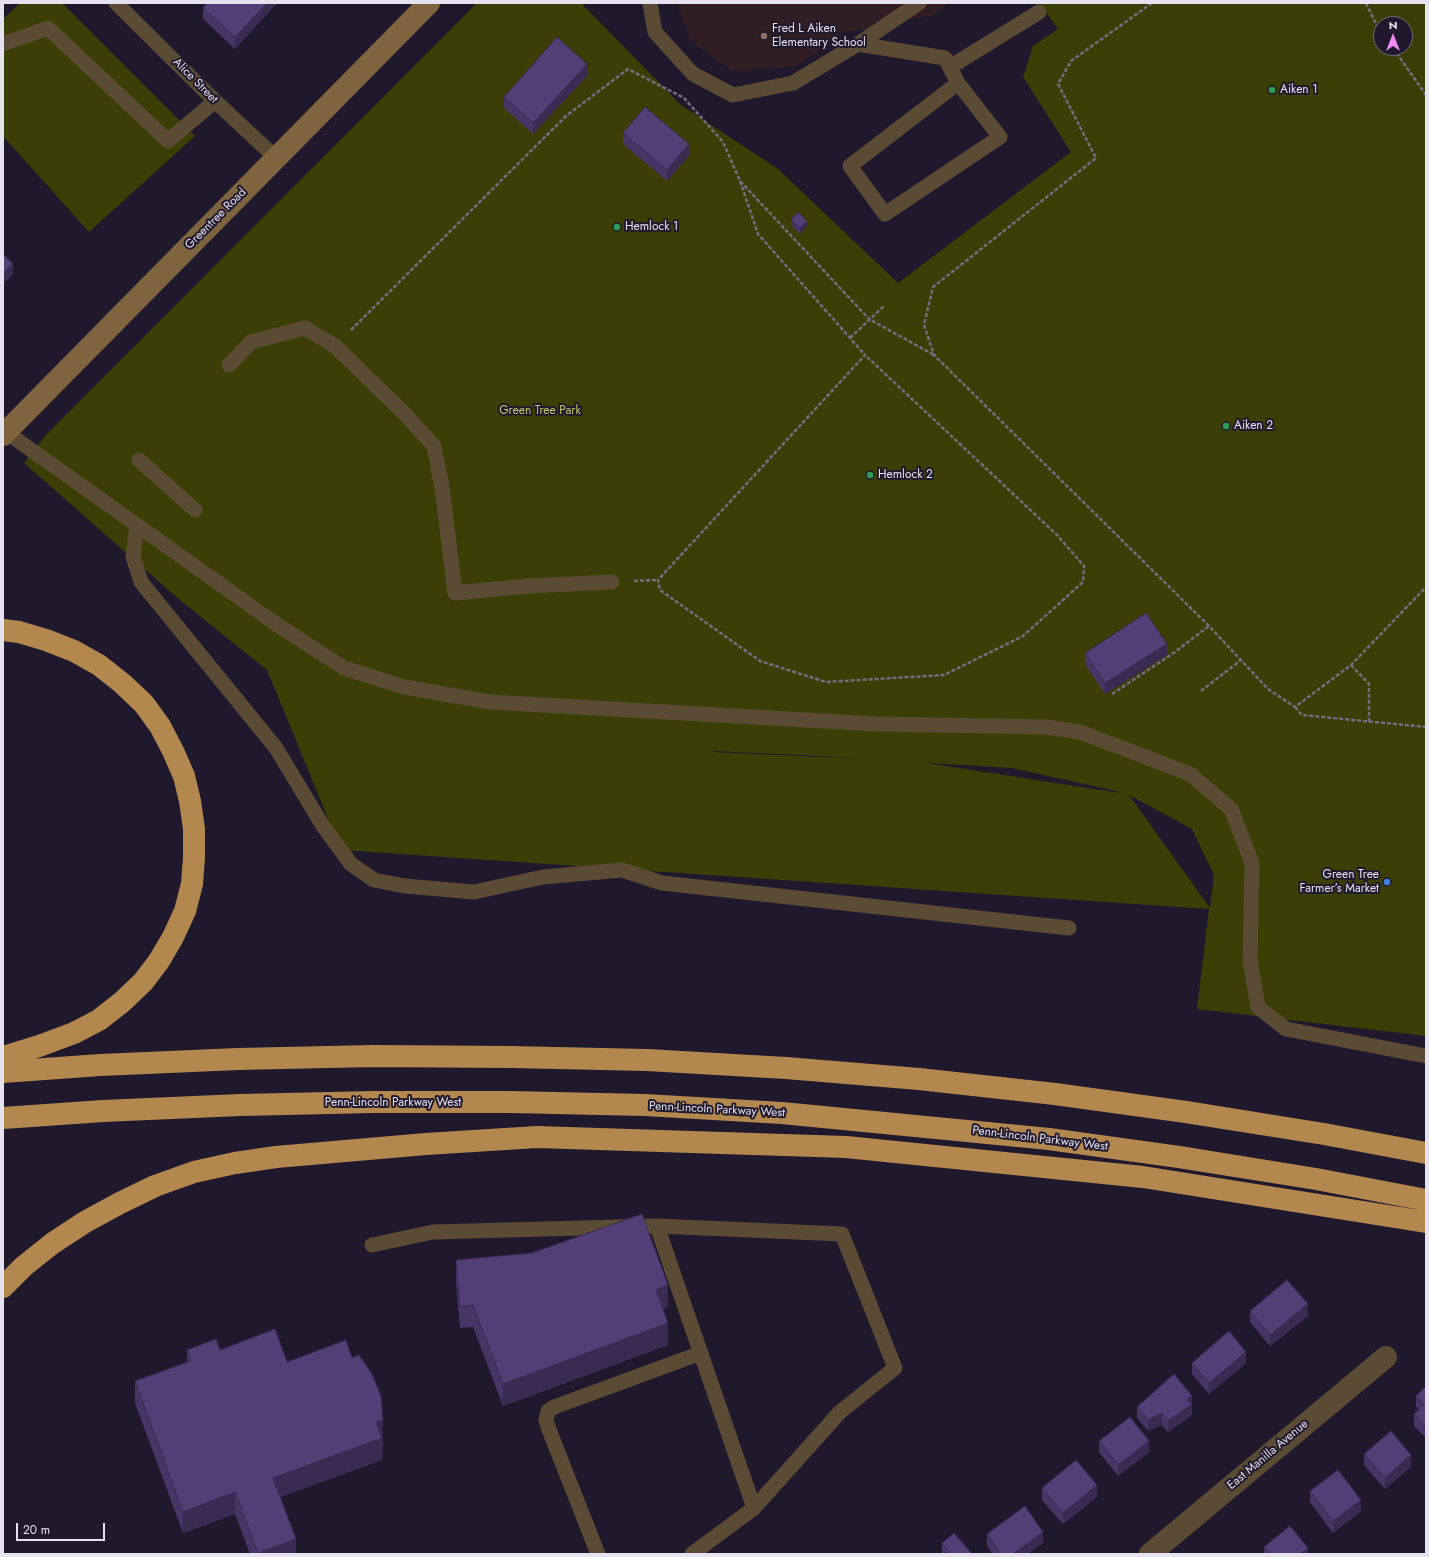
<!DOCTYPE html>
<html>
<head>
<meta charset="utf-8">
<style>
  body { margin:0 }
  #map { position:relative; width:1429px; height:1557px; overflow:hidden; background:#20192d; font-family:Jost,sans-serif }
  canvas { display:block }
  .frame { position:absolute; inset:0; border:4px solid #e6e2f0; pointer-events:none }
  .north { position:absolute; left:1373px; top:16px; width:40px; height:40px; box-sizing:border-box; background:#20192d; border:1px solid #6f697b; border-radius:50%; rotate:0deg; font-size:11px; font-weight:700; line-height:16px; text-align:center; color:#e6e2f0 }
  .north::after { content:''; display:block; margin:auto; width:14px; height:18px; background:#f38af1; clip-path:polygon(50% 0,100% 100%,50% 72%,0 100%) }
  .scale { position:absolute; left:16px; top:1523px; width:89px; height:18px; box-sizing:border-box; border:2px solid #e6e2f0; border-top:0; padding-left:5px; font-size:12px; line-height:14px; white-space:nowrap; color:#e6e2f0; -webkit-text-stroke:3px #20192d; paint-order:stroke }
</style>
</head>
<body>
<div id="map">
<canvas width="1429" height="1557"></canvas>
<div class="frame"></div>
<div class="north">N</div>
<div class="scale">20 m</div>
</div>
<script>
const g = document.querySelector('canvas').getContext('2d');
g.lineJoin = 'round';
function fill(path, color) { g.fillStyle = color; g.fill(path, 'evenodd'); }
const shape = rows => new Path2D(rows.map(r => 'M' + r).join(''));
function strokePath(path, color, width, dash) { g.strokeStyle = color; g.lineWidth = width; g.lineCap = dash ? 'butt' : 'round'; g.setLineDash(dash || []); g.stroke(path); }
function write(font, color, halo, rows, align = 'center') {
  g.font = font + ' Jost,sans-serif'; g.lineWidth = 4; g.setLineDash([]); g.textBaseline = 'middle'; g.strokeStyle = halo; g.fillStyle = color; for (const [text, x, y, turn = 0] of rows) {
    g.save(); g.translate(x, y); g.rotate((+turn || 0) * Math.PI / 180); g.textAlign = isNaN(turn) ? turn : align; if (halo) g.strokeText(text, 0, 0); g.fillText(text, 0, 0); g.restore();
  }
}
const education = shape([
  [677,3,949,3,933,15,846,32,796,66,732,71,690,40]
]);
const green = shape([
  [20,3,62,3,195,136,89,232,3,136,3,19],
  [477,3,581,3,681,105,778,169,898,283,1071,152,1023,77,1033,46,1058,29,1039,3,1426,3,1426,1036,1197,1009,1209,909,341,850,267,670,181,601,24,463,46,435],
  [1381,24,1405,24,1405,48,1381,48],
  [713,751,799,755,866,759,713,752],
  [927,763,1012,768,1120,792,1120,793],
  [1129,795,1192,829,1214,875,1210,908]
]);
const path = shape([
  [1152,3,1071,61,1058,84,1096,158,933,287,924,325,934,355,1209,626,1268,689,1295,707,1351,665,1426,587],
  [1366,3,1375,22,1381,31],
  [1393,48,1426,95],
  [740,181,758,234,865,355,658,580,660,590,760,661,826,682,944,675,1023,636,1083,582,1084,566,1057,535,865,355],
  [351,330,566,116,628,69,684,98,723,142,740,181,869,319,934,355],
  [850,338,884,306],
  [634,581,658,580],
  [1351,665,1369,684,1369,722],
  [1201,691,1241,660],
  [1112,694,1175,652,1209,626],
  [1295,707,1302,715,1426,727]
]);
const service = shape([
  [116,3,215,101,276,158],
  [650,3,655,32,693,74,733,95,793,83,858,44,945,58,958,83,1000,137,885,214,850,166,958,83],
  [3,44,48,28,168,141,215,101],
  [858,44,919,3],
  [950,67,1039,12],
  [229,365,251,342,305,328,335,346,405,414,434,446,442,487,455,593,528,586,612,582],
  [6,432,276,624,344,668,404,687,490,702,876,724,1046,727,1080,732,1190,774,1231,809,1252,863,1250,960,1258,1007,1286,1029,1426,1056],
  [139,460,195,510],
  [137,526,133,556,141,582,276,748,323,826,351,864,374,880,405,886,474,892,543,877,622,870,662,883,1069,928],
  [657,1226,842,1234,895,1368,840,1412,754,1508],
  [372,1245,433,1232,657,1226,754,1508,692,1554],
  [598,1554,548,1427,546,1419,548,1411,554,1407,701,1353]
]);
const minor = shape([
  [1150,1554,1386,1357]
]);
const secondary = shape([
  [3,435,429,3]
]);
const motorway = shape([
  [3,630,19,632,46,640,74,651,99,665,123,684,144,704,160,726,173,751,184,776,190,801,194,829,194,857,192,884,185,911,173,937,159,961,143,982,122,1002,99,1020,74,1033,39,1046,3,1057],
  [3,1072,100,1065,238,1059,373,1056,511,1057,647,1060,786,1068,919,1079,1055,1094,1186,1112,1324,1134,1426,1153],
  [3,1118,103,1111,240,1105,374,1102,510,1102,645,1105,782,1113,1049,1139,1179,1157,1316,1179,1426,1200],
  [3,1287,24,1266,53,1243,85,1222,120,1203,155,1186,194,1172,235,1163,276,1157,426,1144,537,1137,846,1147,1143,1177,1426,1222]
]);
const wall = shape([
  [207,3,277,3,235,49,203,19,203,8],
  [587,76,533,134,504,108,504,97],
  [623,133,689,155,667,181,623,144],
  [791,220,807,226,800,234,791,225],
  [1085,653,1167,655,1105,694,1085,664],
  [532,1253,668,1307,663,1309,668,1345,503,1406,473,1327,460,1328,456,1282,456,1260],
  [1250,1311,1308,1316,1270,1346,1250,1322],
  [187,1350,220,1350,287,1362,383,1441,382,1460,280,1497,296,1554,250,1554,235,1514,183,1533,135,1403,135,1381,187,1362],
  [1192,1363,1246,1363,1209,1394,1192,1374],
  [1426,1386,1426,1438,1414,1426,1414,1414,1419,1410,1416,1407,1416,1396],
  [1137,1407,1192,1407,1192,1415,1168,1432,1162,1425,1148,1431,1137,1418],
  [1099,1441,1149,1452,1118,1476,1099,1452],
  [1364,1454,1411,1467,1385,1489,1364,1465],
  [1042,1488,1097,1497,1063,1524,1042,1500],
  [1310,1491,1361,1511,1333,1533,1310,1502],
  [987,1534,1043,1543,1028,1554,993,1554,987,1546],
  [942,1543,972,1554,942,1554],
  [1264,1547,1308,1553,1307,1554,1265,1554,1264,1552]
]);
const shadedWall = shape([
  [267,3,277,3,235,49,235,37],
  [587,64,587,76,533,134,533,123],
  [689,144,689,155,667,181,667,170],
  [807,221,807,226,800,234,800,228],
  [13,264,13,275,3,284,3,273],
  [1167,644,1167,655,1105,694,1105,683],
  [668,1285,668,1307,656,1311,656,1290],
  [1308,1304,1308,1316,1270,1346,1270,1335],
  [668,1323,668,1345,503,1406,503,1384],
  [1246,1352,1246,1363,1209,1394,1209,1383],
  [1192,1396,1192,1415,1168,1432,1168,1421,1187,1400],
  [1162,1413,1162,1425,1148,1431,1148,1420],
  [383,1420,382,1460,273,1500,273,1478,376,1422],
  [1149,1441,1149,1452,1118,1476,1118,1465],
  [1411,1455,1411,1467,1385,1489,1385,1478],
  [1097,1485,1097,1497,1063,1524,1063,1513],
  [235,1492,235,1514,183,1533,183,1512],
  [1361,1500,1361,1511,1333,1533,1333,1521],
  [1043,1532,1043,1543,1028,1554,1013,1554],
  [296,1539,296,1554,258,1554,258,1553],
  [1308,1548,1308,1553,1307,1554,1300,1554]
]);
const building = shape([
  [207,3,267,3,235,37,203,8,207,3],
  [557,37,587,64,533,123,504,97,557,37],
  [645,107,689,144,667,170,623,133,645,107],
  [798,212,807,221,800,228,791,220,798,212],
  [3,254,13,264,3,273,3,254],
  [1146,613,1167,644,1105,683,1085,653,1146,613],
  [642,1214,668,1285,656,1290,668,1323,503,1384,473,1305,460,1307,456,1260,532,1253,642,1214],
  [1287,1280,1308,1304,1270,1335,1250,1311,1287,1280],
  [275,1329,287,1362,346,1340,352,1358,359,1355,372,1374,381,1396,383,1420,376,1422,382,1438,273,1478,296,1539,258,1553,235,1492,183,1512,135,1381,191,1361,187,1350,216,1339,220,1350,275,1329],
  [1229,1331,1246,1352,1209,1383,1192,1363,1229,1331],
  [1174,1374,1192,1396,1187,1400,1192,1404,1168,1421,1162,1413,1148,1420,1137,1407,1174,1374],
  [1426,1386,1426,1427,1414,1414,1424,1405,1416,1396,1426,1386],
  [1130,1417,1149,1441,1118,1465,1099,1441,1130,1417],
  [1391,1431,1411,1455,1385,1478,1364,1454,1391,1431],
  [1076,1460,1097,1485,1063,1513,1042,1488,1076,1460],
  [1338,1470,1361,1500,1333,1521,1310,1491,1338,1470],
  [1025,1506,1043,1532,1013,1554,1001,1554,987,1534,1025,1506],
  [1290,1526,1308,1548,1300,1554,1270,1554,1264,1547,1290,1526],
  [954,1533,972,1554,950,1554,942,1543,954,1533]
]);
const markers = [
  [764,36,4,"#8d6e63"],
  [1272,90,4,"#2e9e5b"],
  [617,227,4,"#2e9e5b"],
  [1226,426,4,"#2e9e5b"],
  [870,475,4,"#2e9e5b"],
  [1387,882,4,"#3f7fe0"]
];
const poiNames = [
  ["Fred L Aiken",772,29],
  ["Elementary School",772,43],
  ["Aiken 1",1280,90],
  ["Hemlock 1",625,227],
  ["Aiken 2",1234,426],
  ["Hemlock 2",878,475],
  ["Green Tree",1379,875,"right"],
  ["Farmer’s Market",1379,889,"right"]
];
const streetNames = [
  ["Alice Street",195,81,45],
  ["Greentree Road",216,219,-45],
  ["Penn-Lincoln Parkway West",393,1103],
  ["Penn-Lincoln Parkway West",717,1110,3],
  ["Penn-Lincoln Parkway West",1040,1139,7],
  ["East Manilla Avenue",1268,1455,-40]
];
const parkNames = [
  ["Green Tree Park",540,411]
];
fill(education, '#301e24');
fill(green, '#3b3f06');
strokePath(path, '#746e80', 2.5, [4, 2]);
strokePath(service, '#5c4b34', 15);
strokePath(minor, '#5c4b34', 22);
strokePath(secondary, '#7f643f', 22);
strokePath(motorway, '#b3884e', 22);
fill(wall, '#473565');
fill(shadedWall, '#3a2b53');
fill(building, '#533e76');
strokePath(building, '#3a2b53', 1);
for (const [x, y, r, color] of markers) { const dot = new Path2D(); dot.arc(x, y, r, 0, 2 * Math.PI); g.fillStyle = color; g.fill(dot); strokePath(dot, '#20192d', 1.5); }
write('12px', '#e6e2f0', '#20192d', poiNames, 'left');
write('12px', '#e6e2f0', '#20192d', streetNames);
write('12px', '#c2cb69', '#20192d', parkNames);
</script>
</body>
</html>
